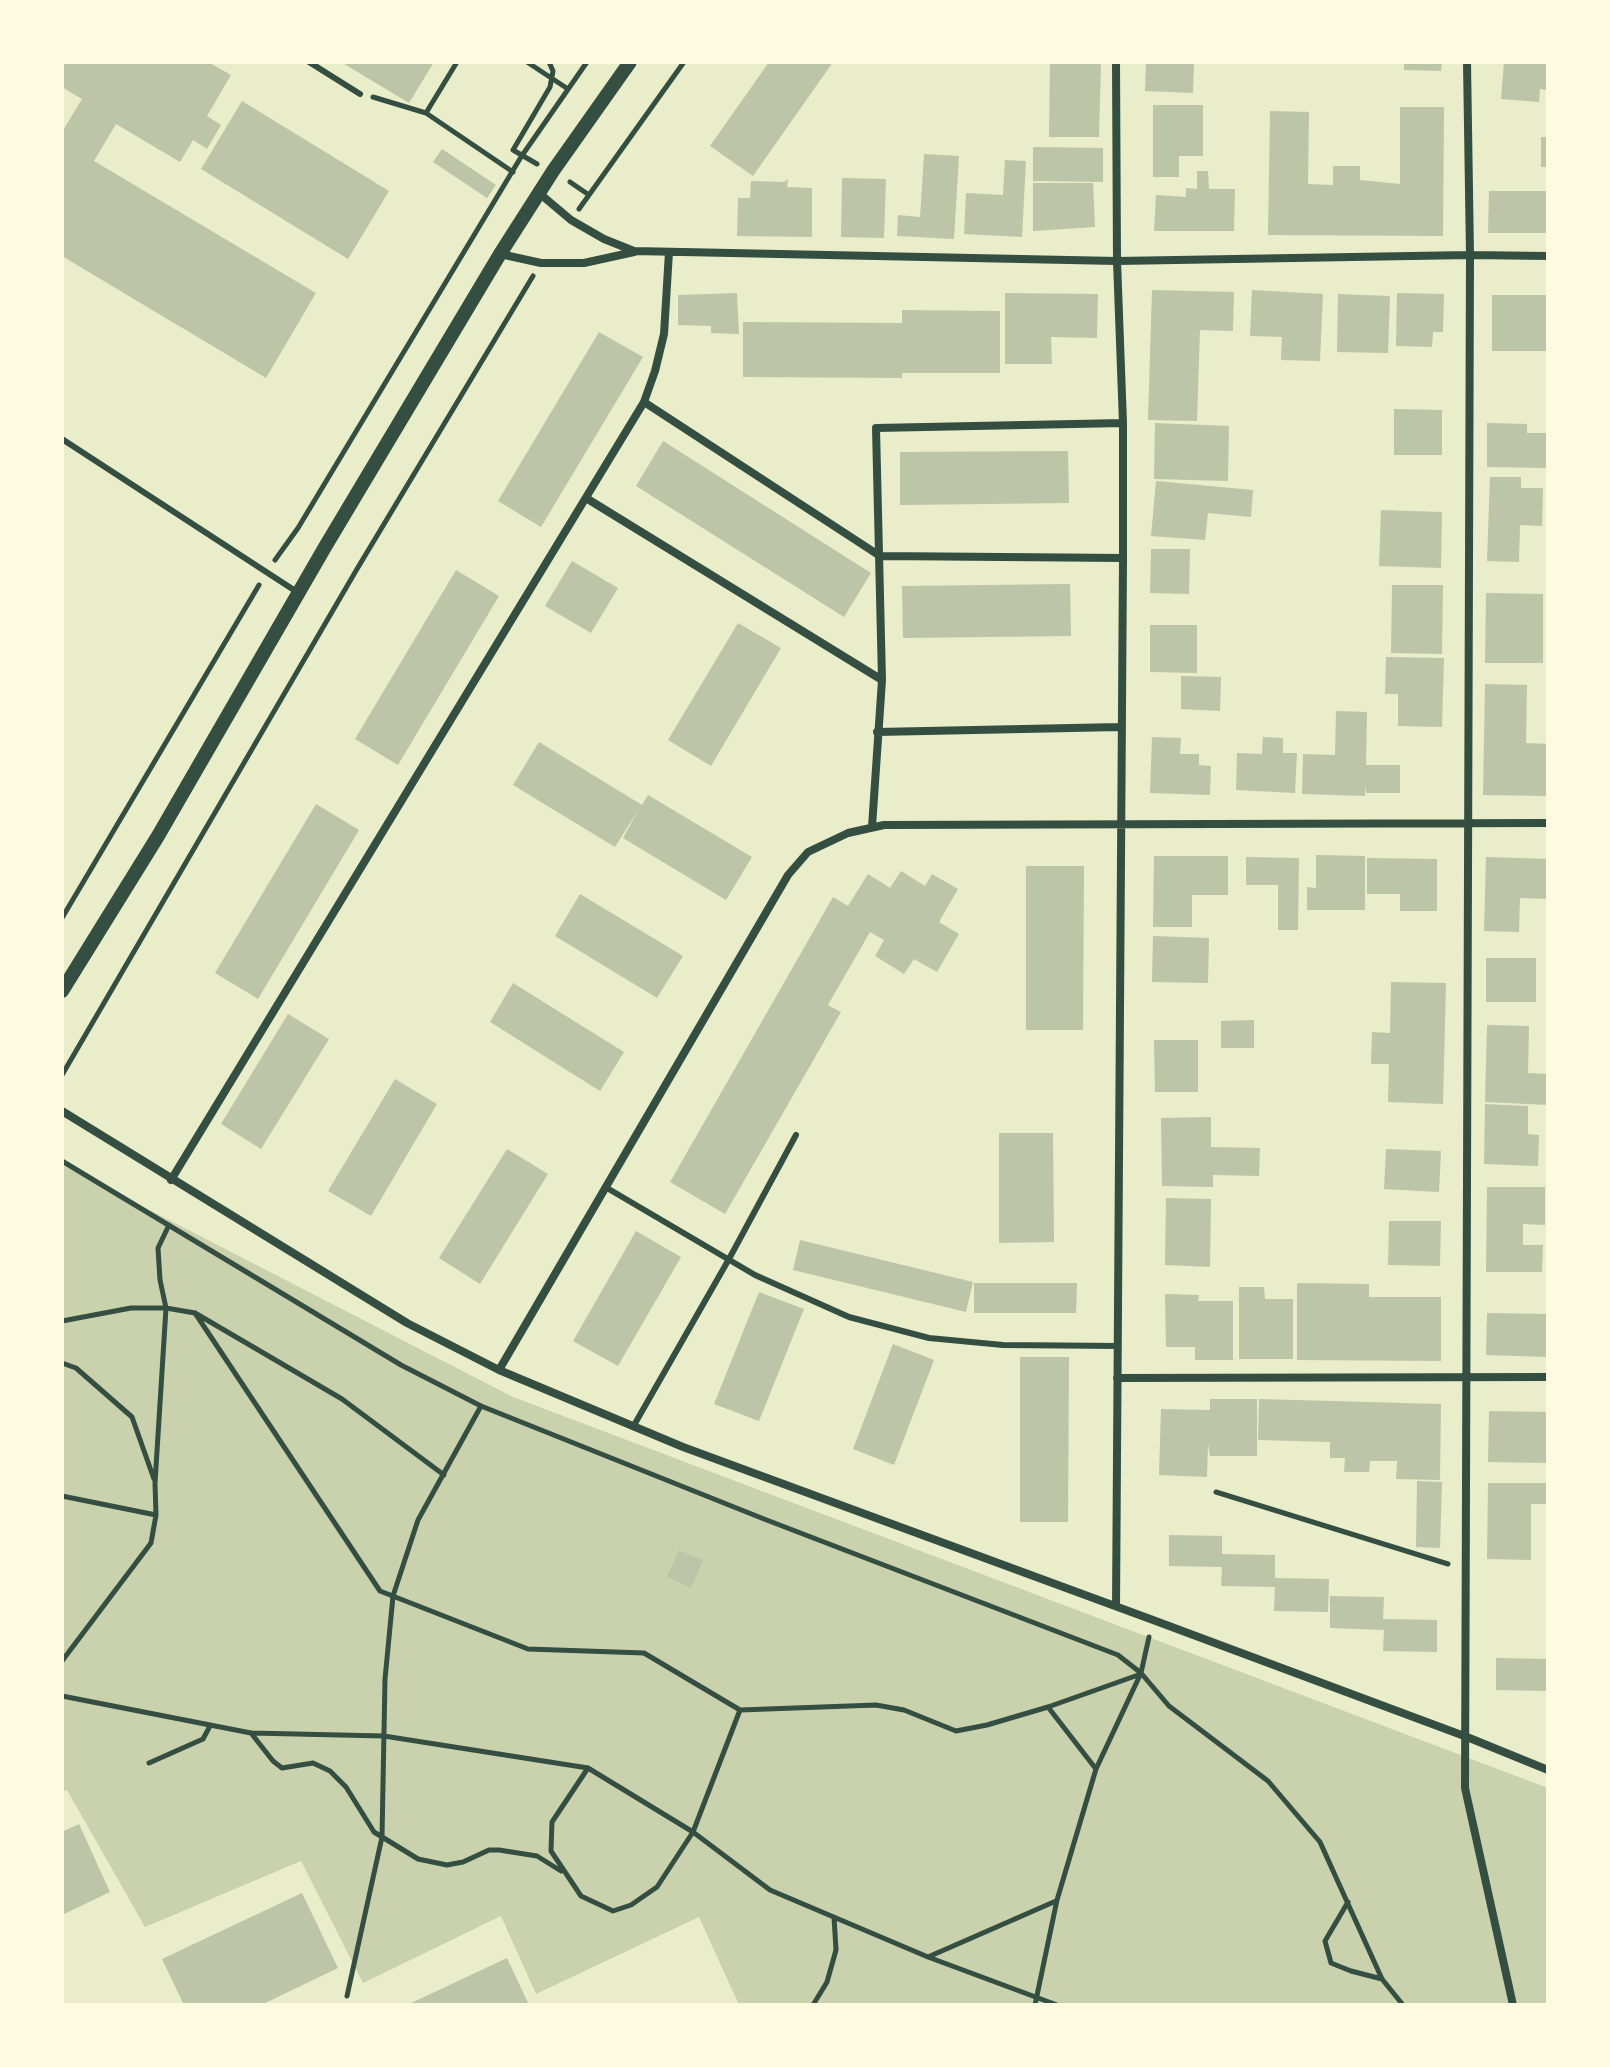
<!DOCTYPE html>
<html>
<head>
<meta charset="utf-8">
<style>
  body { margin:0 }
  #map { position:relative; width:1610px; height:2067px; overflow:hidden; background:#e9edc9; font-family:Arial,sans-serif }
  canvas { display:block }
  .frame { position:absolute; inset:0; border:64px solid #fefae0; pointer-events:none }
</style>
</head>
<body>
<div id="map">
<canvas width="1610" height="2067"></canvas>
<div class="frame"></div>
</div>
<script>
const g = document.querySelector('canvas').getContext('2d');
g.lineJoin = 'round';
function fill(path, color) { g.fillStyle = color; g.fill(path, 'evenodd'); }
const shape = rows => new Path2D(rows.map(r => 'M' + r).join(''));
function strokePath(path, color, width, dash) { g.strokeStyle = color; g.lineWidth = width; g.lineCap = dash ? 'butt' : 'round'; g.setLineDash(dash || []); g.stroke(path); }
const green = shape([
  [62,1165,513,1397,1548,1788,1548,2005,739,2005,699,1917,536,1994,501,1916,363,1983,301,1861,145,1927,67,1790,62,1792]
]);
const building = shape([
  [62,62,208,62,231,75,207,116,221,125,207,149,193,140,180,162,116,124,94,161,316,293,266,378,62,256,62,132,82,99,62,87],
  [341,62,434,62,409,103],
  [769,62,833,62,753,176,710,146],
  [1050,62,1101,62,1099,137,1049,137],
  [1146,62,1194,62,1193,93,1145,91],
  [1404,62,1442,62,1441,71,1404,70],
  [1504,62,1548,62,1548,90,1540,89,1539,102,1501,99],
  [242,101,389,191,348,259,201,169],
  [1153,105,1203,105,1203,156,1179,156,1179,177,1153,177],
  [1400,107,1444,107,1443,236,1268,235,1270,111,1309,112,1308,184,1333,185,1333,166,1360,166,1360,180,1400,184],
  [1541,137,1548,137,1548,167,1541,167],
  [1033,147,1103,148,1103,182,1033,181],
  [442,149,496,185,487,198,433,162],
  [924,154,959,156,954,239,897,236,898,215,920,217],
  [1005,160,1026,161,1022,237,964,234,966,193,1003,195],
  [1197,171,1208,171,1209,189,1235,189,1234,231,1154,231,1156,195,1186,197,1186,188,1197,189],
  [842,178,886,179,884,238,841,237],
  [788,179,787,187,812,188,812,237,737,236,738,198,750,198,751,181,784,182],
  [1033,183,1093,183,1095,227,1033,231],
  [1489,191,1548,191,1548,233,1488,233],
  [1152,290,1234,292,1233,331,1200,330,1197,421,1148,420],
  [1252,290,1323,294,1320,361,1281,360,1282,337,1250,336],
  [737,293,739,334,711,333,711,326,678,325,678,295],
  [1005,293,1098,294,1097,338,1051,337,1052,364,1005,364],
  [1397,293,1444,294,1443,332,1433,332,1432,347,1396,346],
  [1338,294,1390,296,1388,353,1337,352],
  [1492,295,1548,295,1548,351,1492,351],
  [902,310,1000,311,1000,373,902,373,902,378,743,377,743,322,902,323],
  [599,332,643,357,541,527,498,501],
  [1394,409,1442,410,1442,455,1394,455],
  [1155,423,1229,426,1228,481,1154,479],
  [1487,423,1527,424,1527,433,1548,433,1548,468,1487,467],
  [663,441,871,573,844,617,636,486],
  [1068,451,1069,503,900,505,900,452],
  [1490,477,1521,477,1521,488,1543,488,1542,526,1520,525,1519,562,1487,561],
  [1156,481,1253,490,1251,517,1208,513,1205,540,1151,536],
  [1381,510,1442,512,1441,568,1379,566],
  [1151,549,1190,549,1189,594,1150,593],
  [572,561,618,588,591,633,545,606],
  [456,570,499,596,398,765,355,739],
  [1070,584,1071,636,903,638,902,586],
  [1392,585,1443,585,1442,654,1391,653],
  [1486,593,1543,594,1543,663,1485,663],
  [738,623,781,648,711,766,668,740],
  [1150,625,1197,625,1197,673,1150,672],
  [1386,657,1444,658,1442,727,1398,726,1398,694,1385,694],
  [1181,676,1221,677,1220,711,1181,709],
  [1485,684,1527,685,1526,743,1548,744,1548,796,1483,795],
  [1336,711,1367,712,1366,765,1400,765,1400,793,1366,793,1365,784,1365,796,1302,794,1303,754,1335,755],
  [1152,737,1181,738,1180,754,1199,754,1199,765,1211,766,1210,795,1150,793],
  [1263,737,1283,738,1283,753,1297,753,1295,793,1236,790,1237,753,1262,754],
  [539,742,642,805,648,795,752,857,726,900,623,838,640,807,615,847,513,785],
  [316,804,359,830,258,999,215,973],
  [1316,855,1365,856,1365,910,1307,910,1307,887,1316,888],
  [1154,856,1228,856,1228,895,1192,895,1192,927,1153,927],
  [1246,857,1299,858,1298,930,1278,930,1278,885,1246,885],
  [1486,857,1548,859,1548,899,1520,898,1519,932,1484,931],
  [1367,858,1437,859,1437,911,1400,911,1400,894,1367,894],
  [1026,866,1084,866,1083,1030,1026,1030],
  [901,871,925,886,932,874,958,889,939,922,959,934,937,972,914,959,904,974,875,956,884,940,870,932,828,1005,841,1012,725,1214,670,1182,833,897,848,906,868,874,890,888],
  [580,894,683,956,657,998,555,936],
  [1153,936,1209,938,1208,983,1152,982],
  [1486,958,1536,958,1536,1002,1486,1002],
  [1391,982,1446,983,1443,1104,1388,1102,1389,1064,1371,1064,1372,1032,1390,1033],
  [513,983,624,1052,600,1091,490,1022],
  [288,1014,329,1039,261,1149,221,1124],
  [1254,1020,1254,1048,1221,1048,1221,1021],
  [1487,1025,1529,1026,1528,1073,1548,1074,1548,1105,1485,1102],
  [1154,1040,1198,1040,1198,1092,1155,1092],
  [395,1079,437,1104,371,1216,328,1191],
  [1485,1104,1528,1106,1528,1134,1539,1135,1538,1166,1484,1164],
  [1211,1117,1211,1147,1260,1148,1259,1176,1213,1175,1213,1187,1162,1186,1161,1118],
  [999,1133,1053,1133,1054,1242,999,1243],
  [507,1149,548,1174,480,1284,439,1258],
  [1386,1149,1441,1151,1439,1192,1384,1189],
  [1487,1187,1545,1187,1545,1225,1523,1224,1523,1245,1543,1245,1542,1272,1486,1272],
  [1166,1198,1211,1199,1210,1267,1165,1265],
  [1389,1221,1441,1221,1440,1266,1388,1265],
  [636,1231,681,1257,618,1366,573,1341],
  [800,1240,973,1282,966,1312,793,1270],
  [974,1283,1077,1283,1076,1313,974,1313],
  [1297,1283,1369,1284,1369,1297,1441,1297,1441,1361,1297,1360],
  [1239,1287,1264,1287,1265,1299,1293,1299,1293,1359,1239,1359],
  [759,1292,804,1309,759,1421,714,1404],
  [1165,1294,1199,1295,1198,1301,1233,1301,1233,1360,1195,1360,1195,1347,1166,1347],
  [1487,1313,1548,1314,1548,1357,1486,1355],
  [893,1344,934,1360,894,1465,853,1449],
  [1020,1357,1069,1357,1068,1522,1020,1522],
  [1210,1399,1257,1399,1257,1456,1210,1456,1208,1444,1207,1477,1159,1475,1161,1409,1210,1410],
  [1259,1399,1441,1404,1440,1480,1396,1479,1397,1461,1370,1461,1369,1472,1344,1472,1345,1458,1330,1458,1330,1442,1258,1440],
  [1489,1411,1548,1412,1548,1463,1488,1462],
  [1417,1481,1442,1482,1440,1548,1416,1547],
  [1488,1483,1548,1483,1548,1504,1531,1504,1531,1560,1487,1559],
  [1169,1535,1222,1536,1222,1554,1275,1555,1275,1578,1329,1579,1328,1612,1274,1611,1275,1587,1221,1586,1222,1567,1169,1566],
  [679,1550,703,1560,691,1588,667,1577],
  [1330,1596,1384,1597,1383,1619,1437,1620,1437,1652,1383,1651,1384,1630,1330,1628],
  [1496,1658,1548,1659,1548,1691,1496,1690],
  [79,1824,110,1892,62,1915,62,1832],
  [302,1893,338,1968,261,2005,184,2005,162,1959],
  [507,1958,529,2005,407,2005]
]);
const path = shape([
  [527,62,568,89],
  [373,97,426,113,513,172],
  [426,113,457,62],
  [537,164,513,150,550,87,553,71,549,62],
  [570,182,589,195],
  [579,209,684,62],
  [275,560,298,528,521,157,587,62],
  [62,918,259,585],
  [62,1075,357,569,533,276],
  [62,1161,401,1365,481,1406,764,1519,1118,1655,1141,1673,1169,1706,1268,1781,1320,1842,1382,1979,1403,2005],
  [195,1313,380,1591,528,1649,644,1653,740,1710,876,1705,904,1710,956,1731,987,1725,1048,1707,1141,1674],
  [62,1321,131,1308,166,1308,195,1313,342,1399,444,1475],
  [62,1363,76,1368,132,1417,154,1479],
  [1216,1492,1448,1564],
  [62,1496,156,1515],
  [62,1661,151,1543,156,1515,155,1483,166,1308,160,1280,158,1248,169,1225],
  [62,1696,251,1733,384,1736,588,1768,693,1832,770,1890,928,1957,1057,2005],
  [1048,1707,1096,1769],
  [251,1733,273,1761,282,1768,313,1763,330,1771,346,1787,374,1832,418,1859,447,1865,463,1862,489,1850,499,1850,537,1856,561,1871],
  [149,1763,203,1739,210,1726],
  [588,1768,552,1822,551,1851,581,1896,613,1911,631,1905,657,1887,693,1832,740,1710],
  [1348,1902,1325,1941,1331,1963,1351,1971,1382,1979],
  [928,1957,1056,1901],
  [347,1996,382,1837,385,1679,393,1596,418,1520,481,1406],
  [813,2005,827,1982,836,1950,834,1917],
  [1035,2005,1057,1900,1096,1769,1141,1673,1149,1637]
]);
const service = shape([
  [309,62,360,94],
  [62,439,297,592],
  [607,1188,755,1275,849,1317,929,1338,1003,1345,1118,1346],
  [633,1427,729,1259,796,1135]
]);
const minor = shape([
  [1467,62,1470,255,1465,1788,1513,2005],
  [539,193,571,220,604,239,634,251,1117,261,1470,255,1548,256],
  [500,254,541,263,584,263,634,252],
  [644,402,880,556,1123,558],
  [586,498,882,680,876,428,1123,423],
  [877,732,1120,727],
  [872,827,882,680],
  [62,1111,407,1323,499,1370,683,1447,1153,1620,1467,1737,1548,1770],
  [171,1180,644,402,655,371,664,334,669,252],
  [499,1370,788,875,808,852,848,833,884,825,1548,823],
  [1117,1378,1548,1377],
  [1116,1606,1123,558,1123,423,1117,261,1116,62]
]);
const tertiary = shape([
  [62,991,158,836,325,547,500,254,553,171,630,62]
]);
fill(green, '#cad2ad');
fill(building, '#bcc5a7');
strokePath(path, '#344e41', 5);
strokePath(service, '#344e41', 6);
strokePath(minor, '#344e41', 8);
strokePath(tertiary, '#344e41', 14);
</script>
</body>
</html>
